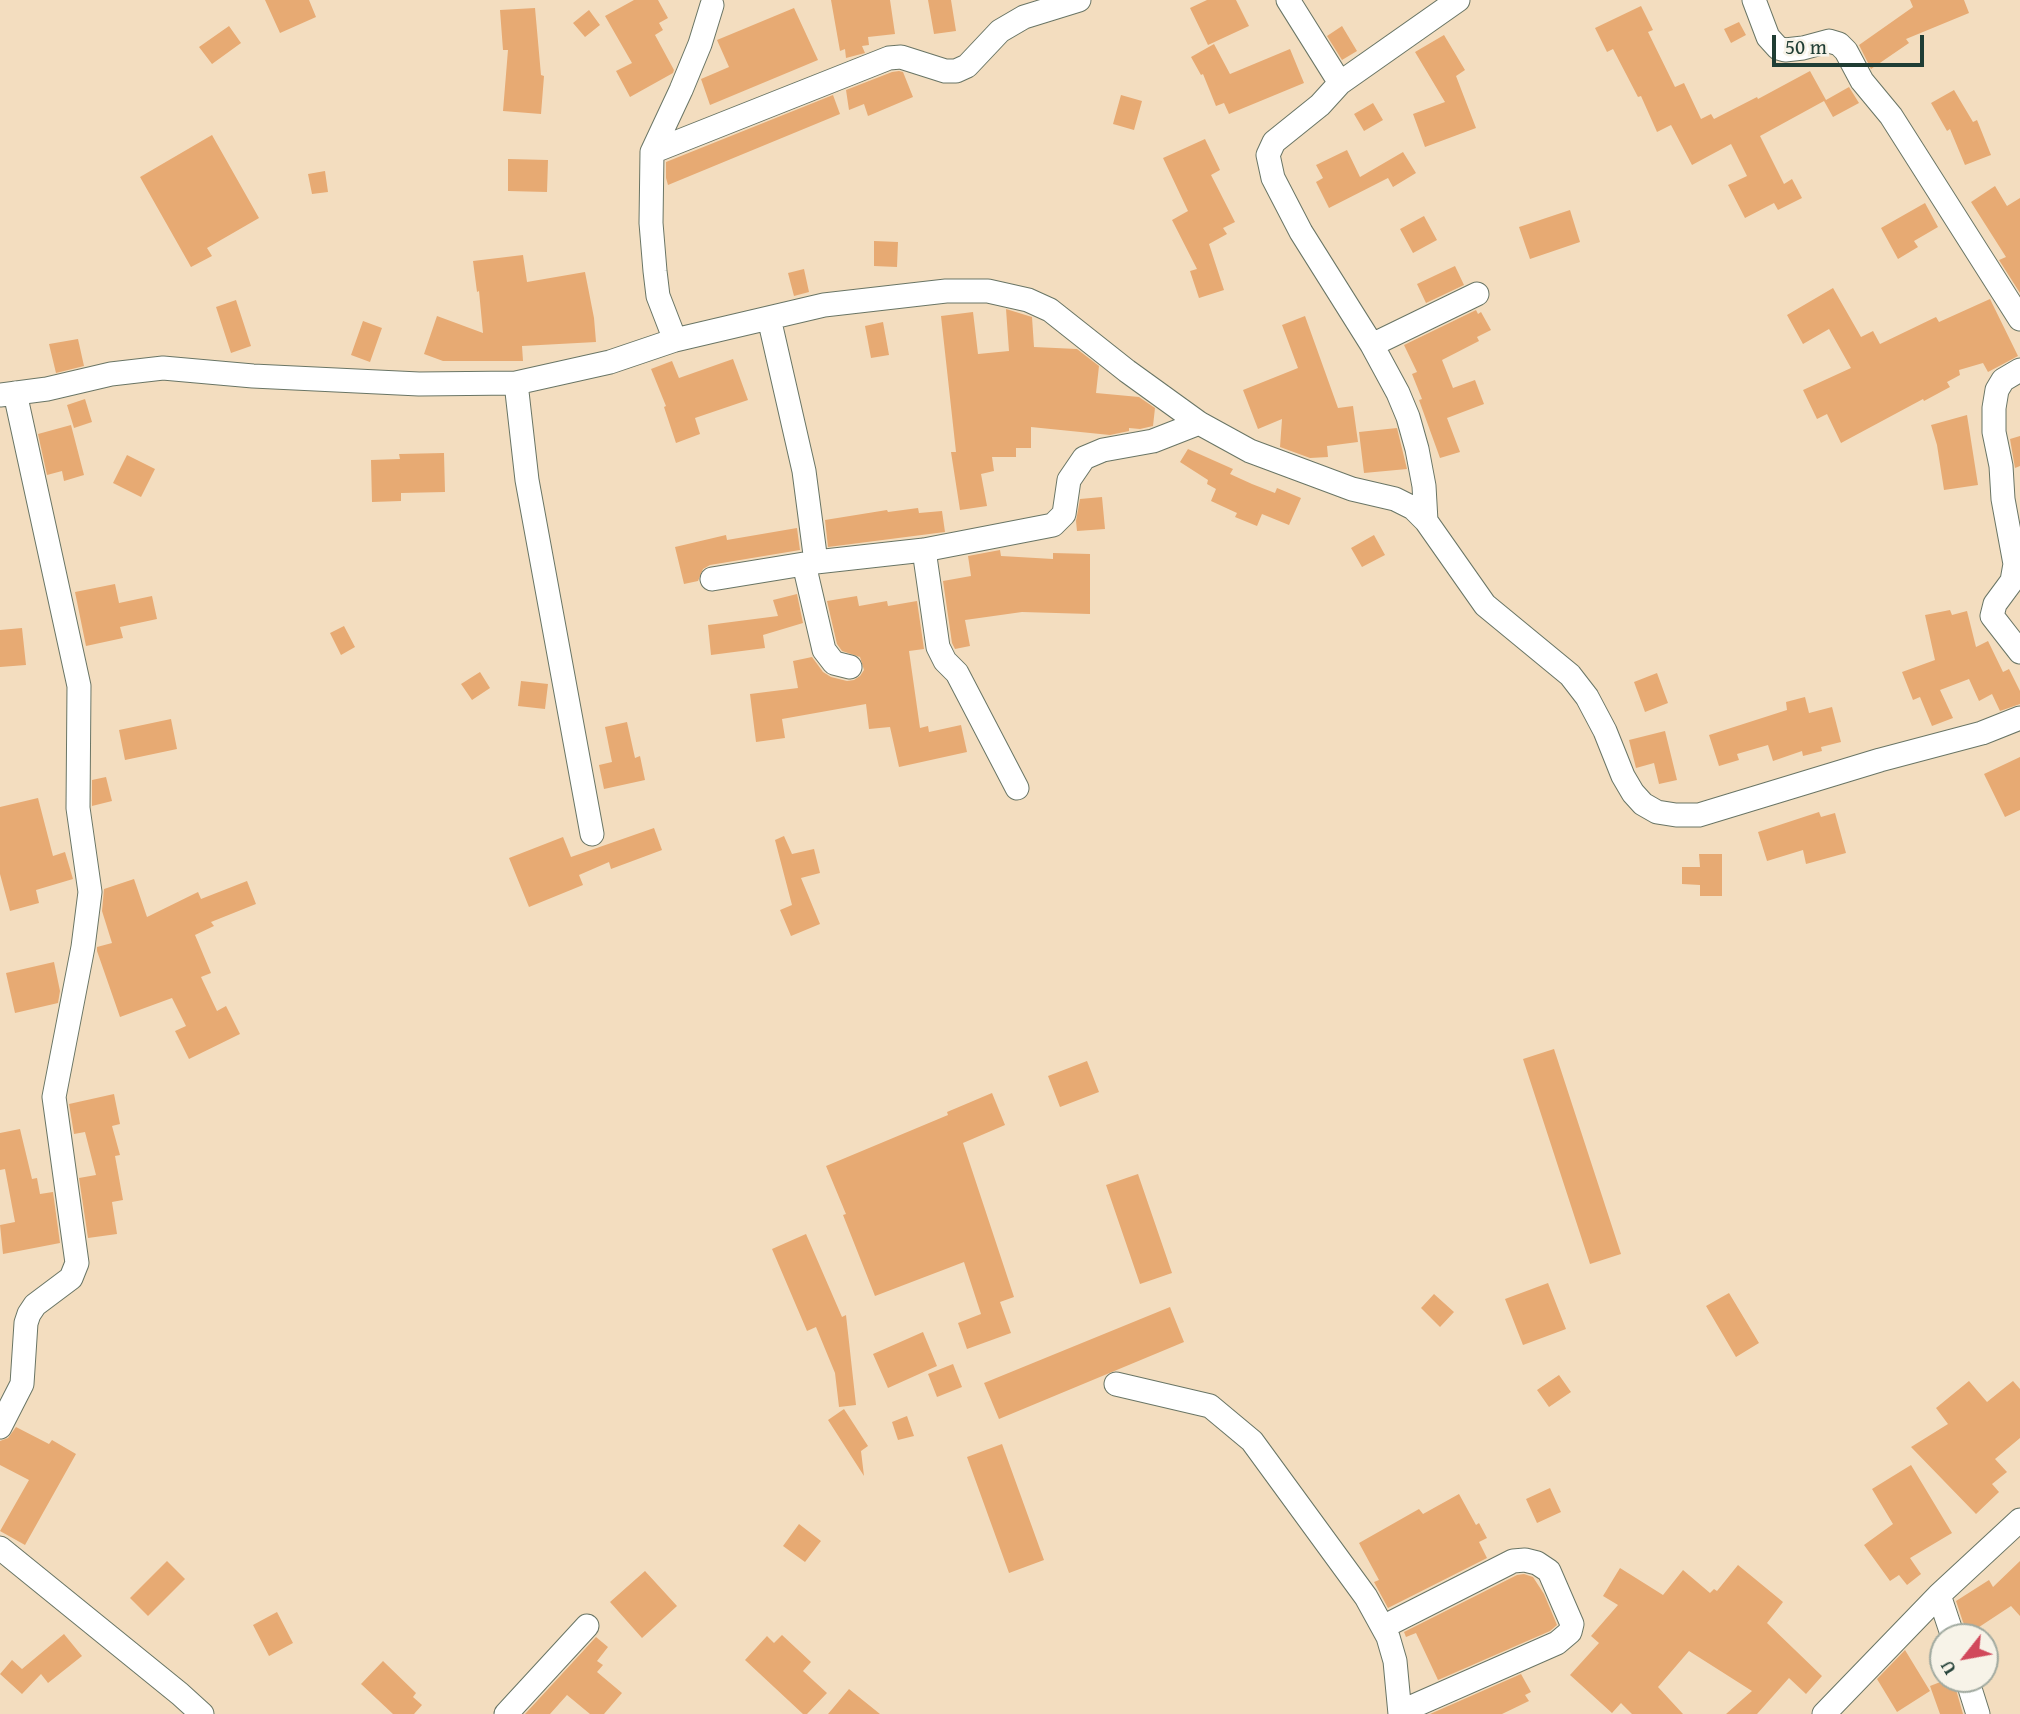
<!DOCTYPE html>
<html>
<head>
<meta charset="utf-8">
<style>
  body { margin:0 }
  #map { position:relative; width:2020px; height:1714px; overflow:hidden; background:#f3ddbf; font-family:"Gentium Book Plus",serif }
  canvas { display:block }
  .north { position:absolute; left:1929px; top:1623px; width:70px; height:70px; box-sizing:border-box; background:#f7f3e8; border:2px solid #a1aaa0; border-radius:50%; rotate:239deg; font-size:19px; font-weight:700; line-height:28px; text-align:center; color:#1f3d34 }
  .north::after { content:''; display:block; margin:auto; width:24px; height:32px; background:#d1495b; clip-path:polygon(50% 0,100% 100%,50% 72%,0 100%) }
  .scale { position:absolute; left:1772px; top:35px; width:152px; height:32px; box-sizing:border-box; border:4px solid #1f3d34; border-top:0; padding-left:9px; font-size:21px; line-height:24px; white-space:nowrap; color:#1f3d34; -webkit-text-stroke:5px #f7f3e8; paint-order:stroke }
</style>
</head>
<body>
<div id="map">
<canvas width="2020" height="1714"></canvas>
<div class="north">U</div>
<div class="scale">50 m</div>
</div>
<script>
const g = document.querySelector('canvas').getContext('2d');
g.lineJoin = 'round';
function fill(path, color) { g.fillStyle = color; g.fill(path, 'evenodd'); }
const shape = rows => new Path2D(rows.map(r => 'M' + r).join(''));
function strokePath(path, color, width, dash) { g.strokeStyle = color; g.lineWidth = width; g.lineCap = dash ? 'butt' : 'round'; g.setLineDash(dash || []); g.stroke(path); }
const building = shape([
  [265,0,309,0,316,17,280,33],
  [634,0,658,0,668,18,659,23,663,30,655,35,674,70,673,73,630,97,616,71,632,63,605,16],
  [831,0,890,0,895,34,868,37,869,45,862,46,865,53,846,58,845,49,840,51],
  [928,0,951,0,956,31,934,34],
  [1207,0,1236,0,1249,26,1208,45,1190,8],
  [1910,0,1964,0,1969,13,1906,39,1909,43,1871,69,1859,45,1913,7],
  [1641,6,1653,30,1648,32,1675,87,1684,83,1701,119,1711,114,1714,119,1757,97,1758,99,1810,71,1826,100,1849,87,1859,103,1833,117,1824,101,1760,136,1784,184,1792,179,1802,198,1778,210,1774,203,1745,218,1728,185,1747,176,1731,144,1692,165,1671,125,1657,132,1641,96,1638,97,1613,49,1607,52,1595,28],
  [535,8,541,75,544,76,541,114,503,111,508,50,503,50,500,10],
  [794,8,818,60,710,105,701,79,729,67,717,40],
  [589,10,600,25,585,37,573,23],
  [1739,22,1746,35,1731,43,1724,29],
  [229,26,241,43,212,64,199,47],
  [1342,26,1357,51,1342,60,1327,36],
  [1444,35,1465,70,1456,76,1476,128,1425,147,1413,114,1445,102,1415,52],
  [1214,44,1230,74,1290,49,1304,83,1229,114,1224,103,1216,106,1203,74,1201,75,1191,57],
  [899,71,903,72,913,97,868,116,864,104,849,110,846,90,892,72],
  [1954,90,1973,122,1977,120,1991,155,1965,165,1950,129,1947,131,1931,103],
  [833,95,840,114,668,185,666,178,666,162],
  [1121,95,1142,101,1134,130,1113,124],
  [1373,103,1383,120,1364,131,1354,114],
  [212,135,259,218,207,248,212,256,191,267,140,177],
  [1205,139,1220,170,1211,175,1235,222,1223,228,1227,234,1209,244,1224,290,1199,298,1190,271,1197,269,1172,220,1188,211,1163,158],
  [1347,150,1360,177,1403,152,1416,173,1393,187,1388,178,1329,208,1316,182,1323,178,1316,165],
  [508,159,548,160,547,192,508,191],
  [325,171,328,192,312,194,308,174],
  [1995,186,2007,206,2020,198,2020,293,1999,260,2006,257,1971,202],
  [1925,203,1938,227,1914,241,1918,247,1898,259,1881,228],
  [1570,210,1580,242,1530,259,1519,227],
  [1424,216,1437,240,1413,253,1400,229],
  [874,241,898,242,897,267,874,266],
  [523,255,527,282,585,272,594,318,596,342,522,346,523,361,443,361,424,354,437,316,483,333,479,291,477,292,473,261],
  [1455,266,1464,285,1426,303,1417,284],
  [804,269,809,292,794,296,788,273],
  [1833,288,1861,337,1873,331,1880,344,1936,317,1939,322,1990,299,2018,356,1988,372,1983,363,1959,370,1960,375,1947,382,1950,387,1924,401,1923,399,1841,443,1827,414,1817,419,1803,390,1851,368,1829,329,1803,344,1787,315],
  [236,300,251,346,231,353,216,307],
  [1006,309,1032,317,1034,347,1077,349,1099,366,1096,393,1139,397,1155,408,1153,426,1140,429,1129,428,1129,431,1110,435,1031,427,1031,448,1016,448,1016,457,992,457,994,471,981,474,987,506,960,510,951,452,956,452,941,316,973,312,978,354,1009,351],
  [1476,310,1478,314,1481,312,1491,330,1477,337,1479,341,1442,360,1453,388,1475,380,1484,404,1447,418,1460,452,1440,458,1419,400,1422,399,1412,374,1417,372,1404,345],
  [1305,316,1338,408,1353,406,1358,442,1327,446,1328,457,1310,458,1280,447,1282,419,1258,429,1243,390,1298,368,1282,325],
  [363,321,382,328,370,362,351,355],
  [883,322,889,355,871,358,865,326],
  [78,339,84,366,56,373,49,344],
  [733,359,748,400,695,418,700,434,676,443,664,407,666,406,651,369,672,361,679,378],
  [85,399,92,422,74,428,67,405],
  [1967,415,1978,485,1944,490,1937,445,1931,425],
  [71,425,84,475,64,481,62,471,47,475,38,434],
  [1397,428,1407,469,1364,473,1359,432],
  [2020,436,2020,466,2015,468,2010,439],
  [1188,449,1233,469,1230,474,1252,484,1275,493,1277,488,1301,498,1289,525,1262,514,1257,526,1235,517,1237,513,1211,501,1216,489,1207,484,1208,480,1180,462],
  [444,453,445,492,401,493,401,501,372,502,371,460,400,459,399,454],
  [127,455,155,469,141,497,113,483],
  [1102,497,1105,529,1077,531,1076,521,1080,499],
  [918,508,919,513,942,511,945,532,828,547,825,520,887,510,888,512],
  [797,528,800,550,710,565,703,569,698,581,684,584,675,547,726,535,727,540],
  [1374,535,1385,555,1362,567,1351,548],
  [1000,550,1001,556,1053,559,1053,553,1090,554,1090,614,1022,612,965,620,970,646,955,649,952,643,943,581,971,576,968,556],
  [115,584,119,603,152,596,157,619,120,627,123,638,86,646,75,592],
  [797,594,803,623,763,635,765,648,711,655,708,625,778,616,773,600],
  [857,596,859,606,887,601,888,606,917,601,924,649,909,651,920,728,928,726,929,732,961,725,967,752,899,767,890,727,869,729,866,704,782,719,785,738,756,742,750,694,798,688,793,661,812,657,823,672,831,677,847,681,854,680,860,676,864,670,860,657,842,651,837,644,827,601],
  [1950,610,1952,615,1967,611,1976,647,1988,641,2003,672,2009,669,2020,691,2020,704,2000,711,1992,694,1979,701,1969,679,1940,690,1953,718,1932,726,1920,697,1913,700,1902,672,1935,660,1925,615],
  [344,626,355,647,341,655,330,633],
  [22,628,26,665,0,667,0,630],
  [480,672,490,688,472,700,461,684],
  [1657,673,1668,703,1645,712,1634,682],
  [521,681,548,684,545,709,518,706],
  [1805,697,1809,713,1832,707,1841,742,1821,747,1822,751,1803,756,1802,751,1773,761,1768,745,1737,754,1739,760,1719,766,1709,735,1787,710,1786,702],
  [171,719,177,749,125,760,119,730],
  [627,722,635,758,640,756,645,780,604,789,599,765,612,762,605,727],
  [1665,731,1677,780,1659,784,1654,763,1636,768,1629,740],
  [2020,757,2020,810,2005,817,1984,774],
  [106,777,112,801,92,806,92,780],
  [38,798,53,856,65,852,73,879,36,890,39,903,10,911,0,874,0,807],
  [1819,812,1821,817,1835,813,1846,853,1806,864,1803,850,1767,861,1758,832],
  [654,828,662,850,611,869,609,862,579,875,583,885,529,907,509,858,563,837,571,857],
  [784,836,792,854,814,849,820,873,801,878,820,924,791,936,780,910,792,905,775,840],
  [1699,854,1722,854,1722,896,1700,896,1700,885,1682,884,1682,867,1700,867],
  [134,879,147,917,198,892,201,899,247,881,256,904,211,922,214,926,195,935,211,973,201,977,217,1011,226,1006,240,1034,189,1059,175,1031,186,1026,172,998,120,1017,97,951,97,947,112,943,102,911,104,889],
  [54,962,60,991,58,1003,15,1013,6,973],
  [1554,1049,1621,1254,1590,1264,1523,1059],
  [1087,1061,1099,1092,1060,1107,1048,1076],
  [992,1093,1005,1125,963,1143,1014,1297,1000,1302,1011,1333,967,1349,958,1323,981,1314,964,1262,875,1296,843,1215,846,1214,826,1166,948,1115,947,1112],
  [114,1094,120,1124,112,1126,120,1155,115,1156,123,1200,112,1202,117,1234,88,1238,79,1178,96,1175,85,1132,74,1134,69,1104],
  [20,1129,32,1179,37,1178,40,1194,53,1192,60,1243,3,1254,0,1225,15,1222,5,1169,0,1170,0,1133],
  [1138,1174,1172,1273,1140,1284,1106,1185],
  [806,1234,842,1317,846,1315,856,1405,839,1407,835,1373,816,1327,807,1331,772,1249],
  [1548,1283,1566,1329,1523,1345,1505,1299],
  [1729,1293,1759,1343,1736,1357,1706,1306],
  [1434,1294,1454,1312,1440,1327,1421,1308],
  [1170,1307,1184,1342,999,1419,984,1383],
  [923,1332,937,1366,888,1388,873,1354],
  [953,1364,962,1387,937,1397,928,1374],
  [1559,1375,1571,1392,1549,1407,1537,1390],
  [1969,1381,1987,1402,2013,1381,2020,1389,2020,1438,1995,1459,2007,1472,1992,1484,1999,1492,1976,1514,1911,1447,1948,1424,1936,1408],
  [844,1409,868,1446,861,1451,864,1476,828,1420],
  [907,1416,914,1436,898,1440,892,1422],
  [16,1427,49,1444,52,1440,76,1454,25,1545,0,1531,29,1480,0,1465,0,1441,8,1438],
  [1002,1444,1044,1560,1009,1573,967,1457],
  [1911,1465,1952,1533,1910,1558,1921,1574,1907,1585,1899,1575,1890,1581,1864,1545,1893,1524,1872,1489],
  [1550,1488,1561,1512,1537,1523,1526,1499],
  [1459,1494,1476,1525,1479,1523,1487,1538,1479,1542,1487,1558,1388,1608,1374,1582,1379,1580,1359,1543,1419,1509,1423,1514],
  [799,1524,821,1541,805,1562,783,1546],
  [167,1561,185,1579,148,1616,130,1598],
  [2020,1561,2020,1616,2011,1606,1970,1633,1963,1622,1956,1601,1989,1580,1993,1587],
  [1738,1565,1783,1602,1767,1623,1822,1676,1806,1694,1789,1678,1757,1714,1726,1714,1752,1691,1689,1651,1658,1687,1683,1714,1632,1714,1621,1703,1612,1713,1570,1675,1599,1643,1591,1636,1618,1605,1603,1596,1620,1568,1663,1595,1683,1570,1710,1593,1714,1589,1717,1591],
  [645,1571,677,1606,642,1638,610,1602],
  [1524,1574,1533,1577,1544,1594,1557,1625,1550,1631,1438,1680,1416,1633,1406,1637,1404,1632,1517,1575],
  [277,1612,293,1643,269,1656,253,1625],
  [64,1634,82,1656,48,1683,41,1674,22,1694,0,1674,12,1660,22,1669],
  [782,1635,811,1662,803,1671,827,1693,807,1714,803,1714,745,1660,767,1636,774,1643],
  [596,1637,608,1647,597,1661,603,1665,597,1672,622,1693,604,1714,590,1714,567,1695,550,1714,525,1714],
  [1905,1650,1930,1691,1897,1712,1877,1679],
  [383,1661,416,1693,413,1697,422,1705,414,1714,393,1714,361,1684],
  [1521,1674,1531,1692,1525,1695,1529,1701,1502,1714,1430,1714],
  [1948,1679,1953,1679,1963,1714,1940,1714,1930,1686],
  [849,1689,880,1714,828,1714]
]);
const minor = shape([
  [1288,0,1340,83],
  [1754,0,1768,37,1778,48,1785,50,1803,48,1829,41,1839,44,1846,51,1862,81,1891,116,2020,319],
  [652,152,889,58,901,57,945,71,956,71,967,66,1000,31,1024,17,1079,0],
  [769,318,804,471,816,562],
  [675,340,658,296,655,271,651,223,652,152,681,90,700,44,712,5],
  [1372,345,1477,294],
  [2020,370,2003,380,1997,390,1994,408,1994,432,2001,466,2003,499,2015,564,2012,581,1995,604,1992,616,2020,652],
  [516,383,527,480,592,834],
  [0,395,47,389,111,374,163,368,253,376,419,384,516,383,610,362,675,340,824,305,946,291,988,291,1028,300,1050,310,1127,371,1199,423,1250,451,1352,489,1395,499,1413,508,1426,521,1485,605,1570,675,1587,697,1605,731,1623,776,1633,793,1643,804,1657,812,1676,815,1699,815,1880,760,1982,733,2020,718],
  [1426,521,1424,486,1417,449,1408,417,1398,393,1372,345,1301,232,1273,178,1268,155,1274,142,1320,105,1340,83,1458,0],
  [924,550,938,647,945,661,957,673,1017,788],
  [804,564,824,650,834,663,850,667],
  [712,579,816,562,924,550,1053,525,1064,514,1069,480,1084,458,1103,450,1153,441,1199,423],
  [1116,1384,1210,1406,1252,1441,1366,1597,1388,1637,1395,1661,1400,1714],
  [0,1427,22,1384,26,1323,29,1314,35,1305,71,1278,77,1263,54,1097,83,947,90,892,78,808,79,686,15,393],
  [0,1548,180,1694,202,1714],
  [1939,1595,1953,1637],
  [1383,1627,1513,1561,1525,1560,1537,1563,1549,1571,1572,1624,1570,1632,1557,1643,1400,1712],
  [1967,1679,1978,1714],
  [506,1714,587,1626],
  [1824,1714,1939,1595,2020,1520]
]);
fill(building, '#e7aa73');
strokePath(minor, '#697565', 25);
strokePath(minor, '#fff', 23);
</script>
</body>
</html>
